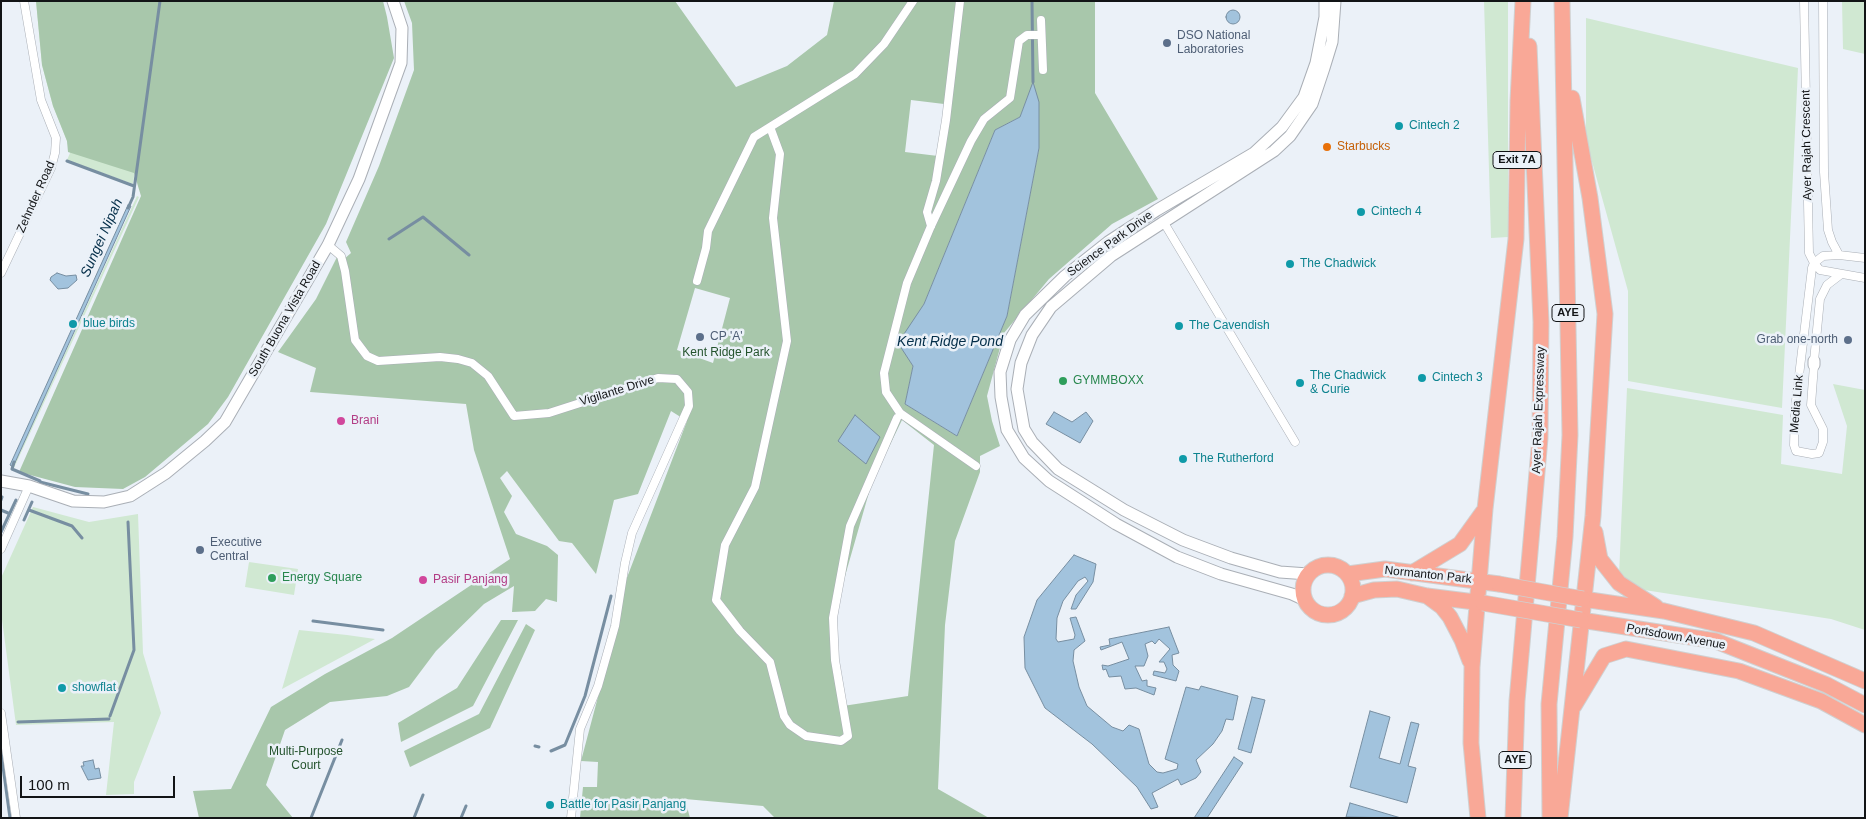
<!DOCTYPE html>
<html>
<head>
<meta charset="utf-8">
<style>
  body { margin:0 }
  #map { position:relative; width:1866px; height:819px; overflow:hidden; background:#ebf1f8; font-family:Arial,sans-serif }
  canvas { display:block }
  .frame { position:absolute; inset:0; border:2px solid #121416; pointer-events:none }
  .scale { position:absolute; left:20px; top:776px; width:155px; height:22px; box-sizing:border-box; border:2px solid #121416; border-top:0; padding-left:6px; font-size:15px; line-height:18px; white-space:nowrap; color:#121416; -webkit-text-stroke:4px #ebf1f8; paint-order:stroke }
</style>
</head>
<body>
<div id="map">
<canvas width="1866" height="819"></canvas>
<div class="frame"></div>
<div class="scale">100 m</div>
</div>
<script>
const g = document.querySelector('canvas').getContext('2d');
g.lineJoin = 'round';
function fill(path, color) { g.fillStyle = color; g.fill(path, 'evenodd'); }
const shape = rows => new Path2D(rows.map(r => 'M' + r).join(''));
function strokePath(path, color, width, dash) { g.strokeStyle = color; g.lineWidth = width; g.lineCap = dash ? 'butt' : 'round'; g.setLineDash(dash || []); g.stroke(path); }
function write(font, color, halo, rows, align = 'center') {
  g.font = font + ' Arial,sans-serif'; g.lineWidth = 5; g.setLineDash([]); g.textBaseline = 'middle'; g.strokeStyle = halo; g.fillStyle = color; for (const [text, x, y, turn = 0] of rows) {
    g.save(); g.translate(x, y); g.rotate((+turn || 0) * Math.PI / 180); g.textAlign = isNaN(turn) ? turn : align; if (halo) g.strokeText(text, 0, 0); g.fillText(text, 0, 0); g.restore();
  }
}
const green = shape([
  [36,1,157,12,133,184,67,160,70,153,67,141,53,106,42,65],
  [1484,1,1508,1,1508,237,1491,238],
  [1842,1,1865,1,1865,54,1843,49],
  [1586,18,1798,68,1782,408,1628,381,1628,291,1586,140],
  [137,196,139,197,13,470,12,469],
  [1833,384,1865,390,1865,630,1831,619,1638,589,1619,576,1627,388,1783,415,1781,464,1842,474,1847,426],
  [33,507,89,522,138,514,143,653,161,713,134,782,134,794,106,795,114,722,16,725,1,612,1,578],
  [249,562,298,569,294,595,245,587],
  [299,630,347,635,375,639,282,689]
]);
const forest = shape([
  [36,1,383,1,387,17,394,58,326,224,228,397,208,424,145,477,123,489,75,487,19,472,141,196,134,173,68,152,67,141,53,106,42,65],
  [404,1,675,1,736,87,787,66,827,35,834,1,1095,1,1095,93,1158,199,1112,224,1049,279,1004,333,987,396,992,421,1000,446,980,456,980,472,955,541,945,625,938,789,989,818,775,818,763,806,685,799,690,818,580,818,583,787,597,787,598,762,581,761,621,610,623,588,687,421,671,411,638,494,614,500,596,574,572,543,559,541,507,471,500,478,512,496,504,512,516,534,547,546,558,555,557,602,546,599,535,611,512,612,514,586,484,604,436,651,409,687,387,696,330,702,285,730,266,785,293,818,199,818,193,791,231,789,271,707,325,674,392,638,510,559,474,450,466,404,310,392,316,368,278,352,316,299,339,253,343,260,351,253,346,242,379,166,414,70,412,23],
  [1033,83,1039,148,1007,316,957,436,905,404,913,366,899,343,924,304,995,130,1020,117],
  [911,100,944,104,938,156,905,152],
  [695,288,730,298,713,363,677,350],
  [902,420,934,445,908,696,843,706,833,618,872,482],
  [501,620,518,620,473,706,401,742,398,723,457,688],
  [526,624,535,630,490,728,410,767,404,751,479,714]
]);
const water = shape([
  '1226 17a7 7 0 1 1 14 0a7 7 0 1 1-14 0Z',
  [1033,82,1039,102,1039,148,1007,316,957,436,905,404,913,366,898,343,924,304,995,130,1020,117,1033,82],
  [128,205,131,206,13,467,10,465,128,205],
  [57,273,66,276,76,275,77,280,68,288,58,289,50,280,51,277,57,273],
  [1054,412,1072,422,1086,412,1093,421,1080,443,1046,424,1054,412],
  [855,415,880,437,866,464,838,441,855,415],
  [1074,555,1096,564,1093,582,1076,609,1071,609,1076,595,1088,581,1085,577,1078,581,1063,601,1057,618,1056,639,1058,642,1074,639,1075,635,1070,618,1076,617,1085,641,1074,650,1073,661,1079,687,1087,706,1112,727,1123,731,1129,725,1139,729,1149,764,1157,772,1163,773,1177,769,1178,764,1165,759,1186,687,1199,690,1201,686,1238,696,1233,720,1226,719,1222,731,1213,744,1196,760,1201,772,1196,778,1181,785,1178,779,1152,793,1158,807,1151,809,1137,787,1092,744,1045,708,1025,668,1024,637,1037,600,1074,555],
  [1169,627,1179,653,1172,655,1173,665,1179,671,1176,681,1153,675,1154,671,1165,673,1167,669,1164,662,1159,662,1170,649,1159,639,1155,644,1152,641,1145,644,1148,656,1144,666,1135,666,1142,681,1147,680,1147,686,1156,688,1154,695,1136,688,1125,689,1121,676,1109,677,1106,669,1103,670,1102,665,1108,666,1129,659,1122,642,1101,650,1100,647,1110,645,1109,639,1169,627],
  [1252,697,1265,700,1251,753,1238,749,1252,697],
  [1370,711,1390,717,1379,758,1400,764,1411,722,1419,724,1408,766,1416,768,1407,803,1350,787,1370,711],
  [1234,757,1243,763,1207,818,1194,818,1234,757],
  [93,760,95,769,99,768,101,778,88,780,81,766,84,766,83,762,93,760],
  [1350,803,1401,818,1346,817,1350,803]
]);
const stream = shape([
  [1032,1,1033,82],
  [67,161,134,186],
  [128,208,133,197,160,1],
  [389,239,423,217,469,255],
  [14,462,12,469,40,481],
  [40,482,88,494],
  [1,500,2,497],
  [1,510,8,513],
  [29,510,72,526,82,538],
  [24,520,32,502],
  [1,532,16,500],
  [313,621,383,630],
  [110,716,134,650,128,522],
  [18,722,109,719],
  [535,746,539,747],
  [551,751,565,745,585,696,611,596],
  [1,752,10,818],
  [311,818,342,740],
  [414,818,423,795],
  [461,818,466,806]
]);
const street = shape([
  [1804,1,1809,253,1814,263,1820,270,1865,278],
  [1823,1,1824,172,1828,230,1832,242,1839,255],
  [1041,20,1043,70],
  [770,127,780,154,773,218,787,341,755,487,725,545,716,600,740,631,770,662,784,716,790,725,806,736,841,741,848,736,835,660,833,618,850,526,897,418],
  [1163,221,1295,442],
  [931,226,927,212,936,181,946,120,960,1],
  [328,245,341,256,345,271,355,340,367,356,378,361,440,357,458,359,472,363,488,376,514,416,549,413,658,378,677,379,688,392,689,406,632,533,625,563,615,626,598,686,580,729,571,818],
  [1,273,51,168,55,153,56,138,41,100,24,1],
  [697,281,706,248,708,231,754,137,855,74,884,44,913,1],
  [1814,361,1820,299,1827,285,1840,275],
  [1814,365,1811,405,1823,429,1823,442,1819,453,1812,454,1796,451,1794,445,1795,409,1812,268,1814,263,1823,256,1839,255,1865,258],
  [976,466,900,413,886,392,884,373,907,283,931,226,971,141,984,119,1010,98,1019,41,1027,35,1041,35],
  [1,549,29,486],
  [1,713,16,818]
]);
const secondary = shape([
  [1814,365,1814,361],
  [1,481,29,486,73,501,104,502,130,496,166,473,205,441,225,422,328,245,359,179,401,63,402,28,393,1],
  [1308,574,1280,572,1231,558,1183,540,1124,510,1058,469,1032,442,1024,429,1017,389,1021,363,1032,335,1051,307,1111,256,1274,151,1290,136,1312,104,1324,68,1332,42,1335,1],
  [1305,600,1292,594,1221,574,1177,557,1116,524,1049,481,1024,458,1007,430,1001,397,1000,372,1010,340,1025,315,1065,276,1108,242,1157,210,1254,153,1282,127,1304,97,1316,63,1325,17,1325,1]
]);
const highway = shape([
  [1595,532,1600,559,1619,583,1656,607],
  '1303 590a25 25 0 1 1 50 0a25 25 0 1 1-50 0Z',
  [1412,573,1460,544,1483,512],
  [1348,574,1385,569,1499,584],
  [1352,596,1374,590,1397,589,1427,596,1483,603],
  [1427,596,1442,607,1450,617,1462,640,1470,661],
  [1583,599,1664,611,1754,633,1865,681],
  [1581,620,1716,641,1827,685,1865,705],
  [1574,706,1604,656,1626,649,1739,671,1821,701,1865,725],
  [1478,818,1471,743,1472,667,1485,509,1516,239,1518,101,1523,1],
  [1513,818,1517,701,1540,438,1541,322,1529,46],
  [1550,818,1549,704,1565,537,1570,435,1562,1],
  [1560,818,1593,516,1605,314,1590,198,1572,98]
]);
const highwayBridge = shape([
  [1499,584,1583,599],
  [1483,603,1581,620]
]);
const markers = [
  [1167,43,5,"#5c6f8a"],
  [1399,126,5,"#0f9aa8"],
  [1327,147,5,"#e8710a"],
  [1361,212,5,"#0f9aa8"],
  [1290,264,5,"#0f9aa8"],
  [73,324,5,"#0f9aa8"],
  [1179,326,5,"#0f9aa8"],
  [700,337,5,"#5c6f8a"],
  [1848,340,5,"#5c6f8a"],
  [1422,378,5,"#0f9aa8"],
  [1063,381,5,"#2e9e5b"],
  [1300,383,5,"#0f9aa8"],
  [341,421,5,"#d1479c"],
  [1183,459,5,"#0f9aa8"],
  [200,550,5,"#5c6f8a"],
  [272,578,5,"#2e9e5b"],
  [423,580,5,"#d1479c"],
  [62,688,5,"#0f9aa8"],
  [550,805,5,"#0f9aa8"]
];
const shields = [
  [1517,160,48],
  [1568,313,32],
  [1515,760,32]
];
const shieldNames = [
  ["Exit 7A",1517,160],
  ["AYE",1568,313],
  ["AYE",1515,760]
];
const serviceNames = [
  ["DSO National",1177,36],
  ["Laboratories",1177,50],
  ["CP 'A'",710,337],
  ["Grab one-north",1838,340,"right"],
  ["Executive",210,543],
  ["Central",210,557]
];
const cultureNames = [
  ["Cintech 2",1409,126],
  ["Cintech 4",1371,212],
  ["The Chadwick",1300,264],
  ["blue birds",83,324],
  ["The Cavendish",1189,326],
  ["The Chadwick",1310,376],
  ["& Curie",1310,390],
  ["Cintech 3",1432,378],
  ["The Rutherford",1193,459],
  ["showflat",72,688],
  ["Battle for Pasir Panjang",560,805]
];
const streetNames = [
  ["Ayer Rajah Crescent",1807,145,-91],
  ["Zehnder Road",36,197,-66],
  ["Science Park Drive",1110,244,-36],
  ["South Buona Vista Road",285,319,-60],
  ["Vigilante Drive",617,391,-17],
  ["Media Link",1797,404,-85],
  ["Ayer Rajah Expressway",1539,410,-88],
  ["Normanton Park",1428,575,6],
  ["Portsdown Avenue",1676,637,10]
];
const foodNames = [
  ["Starbucks",1337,147]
];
const parkNames = [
  ["Kent Ridge Park",726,353],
  ["Multi-Purpose",306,752],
  ["Court",306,766]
];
const leisureNames = [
  ["GYMMBOXX",1073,381],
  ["Energy Square",282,578]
];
const hotelNames = [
  ["Brani",351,421],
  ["Pasir Panjang",433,580]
];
const waterNames = [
  ["Sungei Nipah",102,238,-66],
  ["Kent Ridge Pond",950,342]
];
fill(green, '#d0e8d2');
fill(forest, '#a8c7ab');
fill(water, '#a2c3dd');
strokePath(water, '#778ea1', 1);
strokePath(stream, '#778ea1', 3);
strokePath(street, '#aaafb6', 9);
strokePath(secondary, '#aaafb6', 13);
strokePath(highway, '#d0d0d0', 17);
strokePath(street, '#fff', 8);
strokePath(secondary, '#fff', 11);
strokePath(highway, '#f9a897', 15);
strokePath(highwayBridge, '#d0d0d0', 17, []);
strokePath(highwayBridge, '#f9a897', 15);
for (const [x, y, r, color] of markers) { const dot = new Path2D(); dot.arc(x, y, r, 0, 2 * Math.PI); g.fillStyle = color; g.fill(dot); strokePath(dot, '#ebf1f8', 2); }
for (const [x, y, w] of shields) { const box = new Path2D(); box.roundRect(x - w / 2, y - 8.5, w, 17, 4); g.fillStyle = '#ebf1f8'; g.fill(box); strokePath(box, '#121416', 1); }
write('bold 11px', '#121416', null, shieldNames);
write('12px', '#4e5e75', '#ebf1f8', serviceNames, 'left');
write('12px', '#0d838f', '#ebf1f8', cultureNames, 'left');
write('12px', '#121416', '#ebf1f8', streetNames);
write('12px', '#c56008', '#ebf1f8', foodNames, 'left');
write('12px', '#24532d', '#ebf1f8', parkNames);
write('12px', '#27864d', '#ebf1f8', leisureNames, 'left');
write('12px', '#b23c85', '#ebf1f8', hotelNames, 'left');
write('italic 14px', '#032d48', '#ebf1f8', waterNames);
</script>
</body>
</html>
